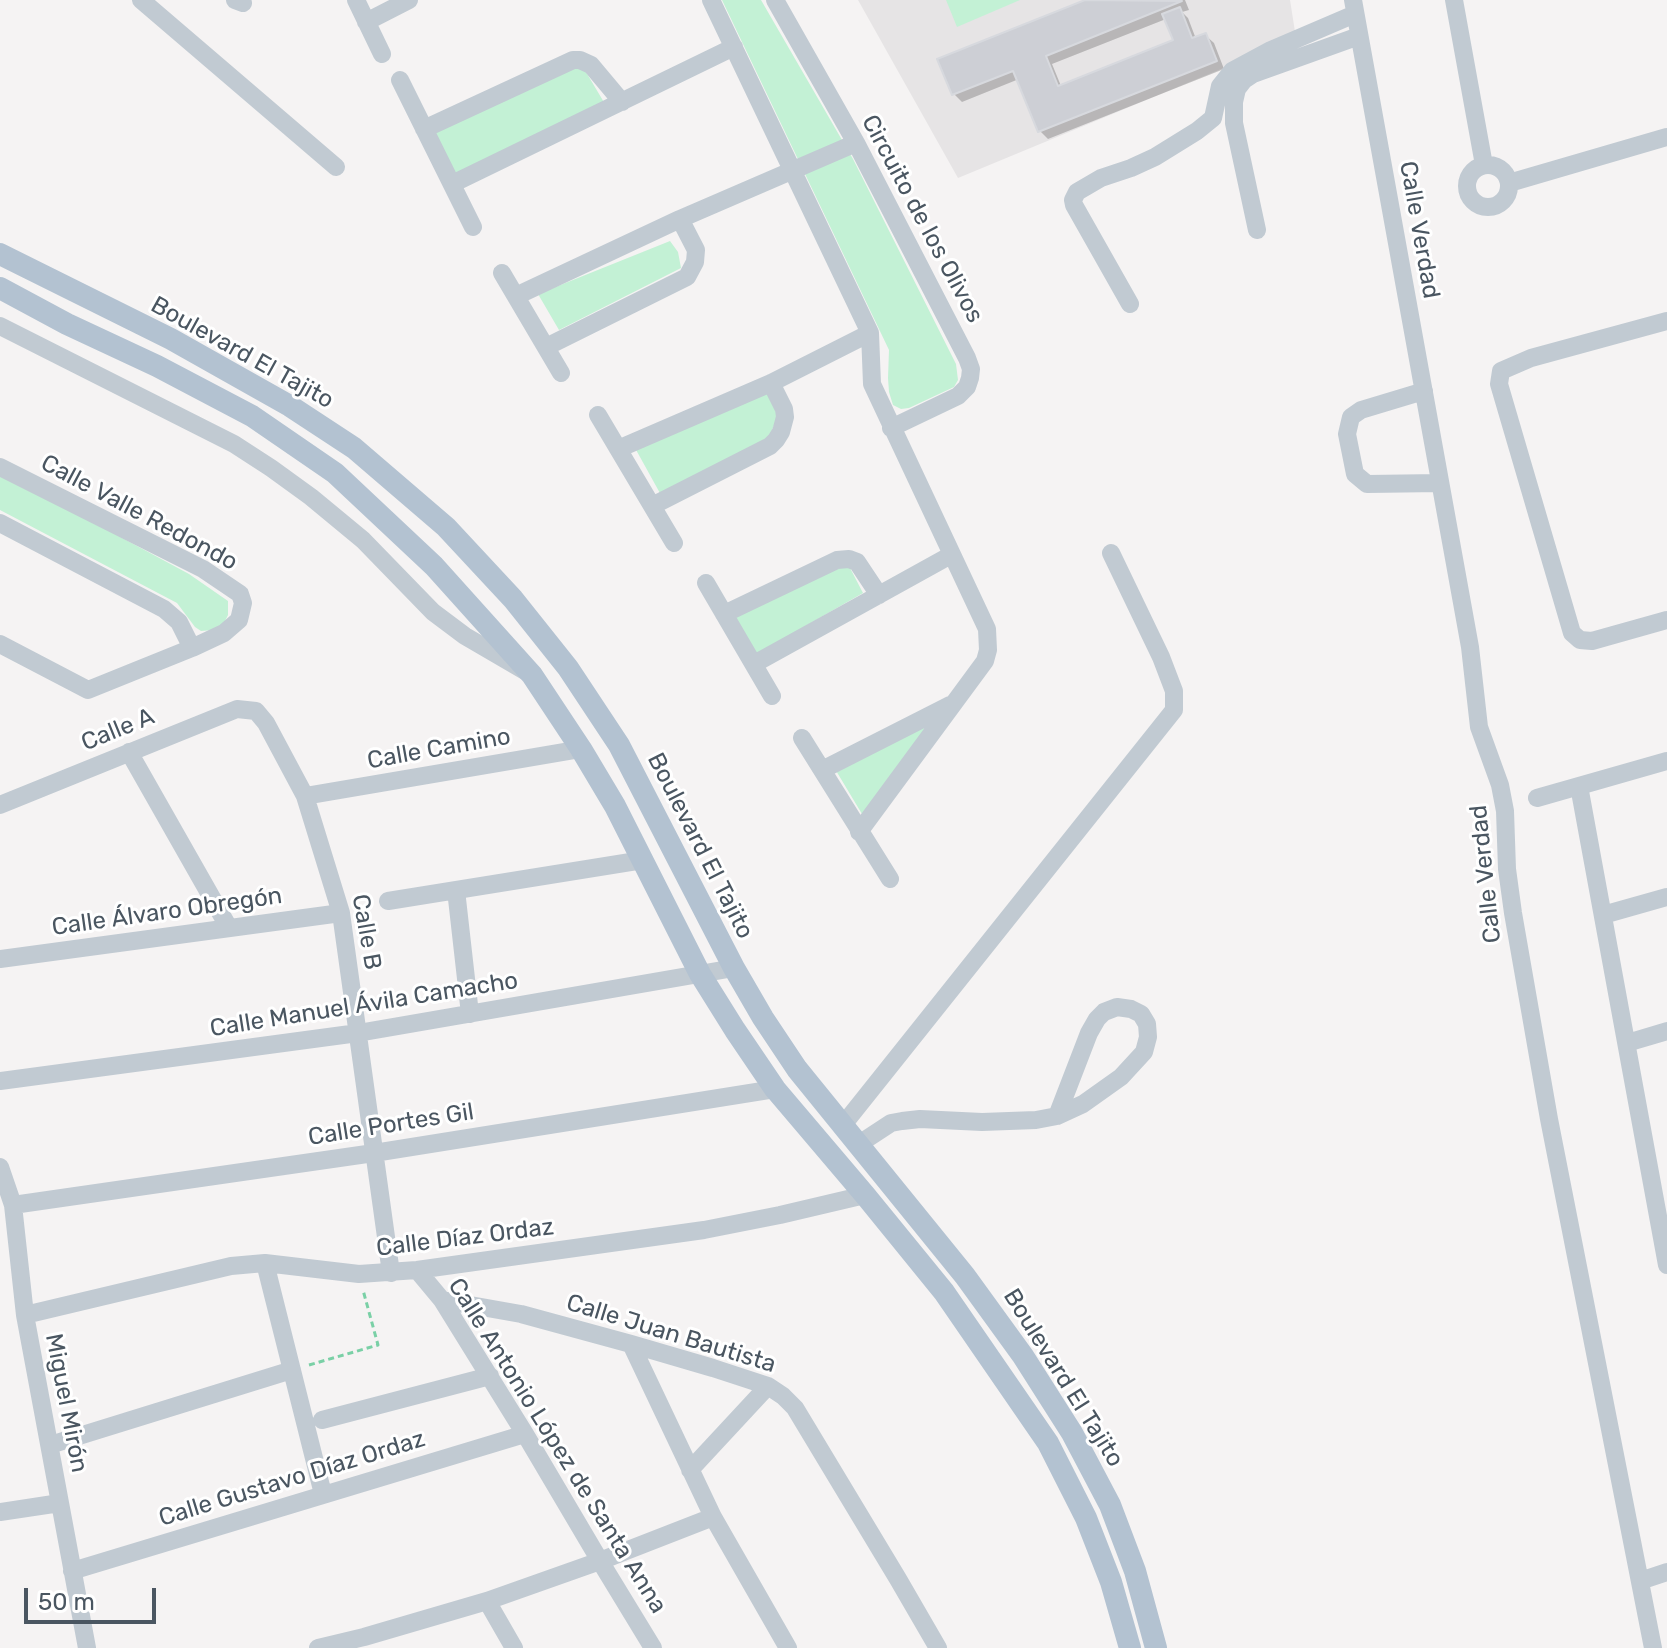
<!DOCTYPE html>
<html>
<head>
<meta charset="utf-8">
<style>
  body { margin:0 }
  #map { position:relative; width:1667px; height:1648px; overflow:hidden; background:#f5f3f3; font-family:Rubik,sans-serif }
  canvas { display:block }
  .scale { position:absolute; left:24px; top:1588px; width:132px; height:36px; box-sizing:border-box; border:4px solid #4a5661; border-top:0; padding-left:10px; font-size:24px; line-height:28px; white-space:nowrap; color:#4a5661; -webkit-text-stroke:6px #fff; paint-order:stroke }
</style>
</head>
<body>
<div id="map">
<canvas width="1667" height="1648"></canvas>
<div class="scale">50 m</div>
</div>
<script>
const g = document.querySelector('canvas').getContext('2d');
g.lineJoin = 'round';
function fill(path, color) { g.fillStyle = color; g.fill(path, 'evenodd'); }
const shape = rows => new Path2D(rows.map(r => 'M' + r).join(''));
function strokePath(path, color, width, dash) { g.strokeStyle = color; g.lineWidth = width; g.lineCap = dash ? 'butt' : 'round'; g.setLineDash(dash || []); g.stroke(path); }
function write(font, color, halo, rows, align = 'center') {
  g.font = font + ' Rubik,sans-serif'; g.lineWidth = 6; g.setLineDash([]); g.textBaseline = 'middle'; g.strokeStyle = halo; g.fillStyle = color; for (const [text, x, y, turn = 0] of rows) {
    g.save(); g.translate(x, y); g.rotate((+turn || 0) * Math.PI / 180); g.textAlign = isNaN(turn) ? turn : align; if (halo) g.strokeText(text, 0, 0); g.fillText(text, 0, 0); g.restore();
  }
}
const education = shape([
  [858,0,1290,0,1296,38,958,178]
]);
const green = shape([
  [722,0,761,0,853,159,956,364,958,380,954,387,909,408,901,409,893,405,889,392,888,378,889,350],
  [946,0,1020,0,957,27],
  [569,67,583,67,605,104,457,179,434,131],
  [670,241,678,252,681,268,559,330,538,294],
  [769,389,780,412,769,437,661,495,635,448],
  [0,472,189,574,228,601,228,615,223,625,213,630,201,631,195,627,177,603,0,510],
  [837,567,850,568,863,593,755,655,732,617],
  [938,715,865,819,835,769]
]);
const shadow = shape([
  [1091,0,1185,0,1189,10,1182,12,1188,18,1196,39,1205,35,1214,43,1224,69,1048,139,1040,131,1019,79,962,102,954,94,940,60],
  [1166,19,1176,41,1061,86,1052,64]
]);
const building = shape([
  [1085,0,1182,1,1046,56,1058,86,1173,40,1162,14,1180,7,1192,38,1206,33,1217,61,1038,132,1013,71,952,95,937,59,1085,0]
]);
const path = shape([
  [309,1365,378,1345,363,1290]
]);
const minor = shape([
  [141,0,336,167],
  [235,0,243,3],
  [356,0,382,54],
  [711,0,870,333,872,384,987,629,988,650,985,661,859,832],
  [775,0,856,143,967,358,971,369,970,378,967,387,958,396,891,428],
  [1353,0,1470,647,1479,727,1500,785,1505,811,1507,869,1513,913,1549,1119,1653,1648],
  [1454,0,1484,165],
  [366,22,409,0],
  [400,80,473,227],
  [424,129,573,60,580,60,591,65,622,102],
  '1467 186a21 21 0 1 1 42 0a21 21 0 1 1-42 0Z',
  [1509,183,1667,137],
  [452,184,734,47],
  [1257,230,1234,123,1234,102,1237,89,1244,80,1253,74,1359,36],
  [502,273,561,373],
  [516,296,680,219,856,143],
  [1130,304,1074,205,1073,200,1077,192,1101,178,1131,168,1155,157,1197,131,1213,118,1220,86,1232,71,1271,50,1355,14],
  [1667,321,1531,358,1501,371,1499,384,1572,633,1580,640,1592,641,1667,620],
  [0,326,234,444,271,468,311,497,363,540,433,612,465,636,525,671],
  [546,347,687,277,695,262,696,250,680,219],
  [1424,391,1361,410,1351,417,1347,434,1355,474,1367,484,1440,483],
  [598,415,674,543],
  [618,449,771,383,870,333],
  [0,467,203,569,240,594,243,603,239,620,224,633,192,648,88,690,0,644],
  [652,506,770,446,776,440,781,432,785,417,784,409,771,383],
  [0,523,164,609,179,622,192,648],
  [706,583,772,696],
  [724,614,837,560,849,559,857,562,879,595],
  [754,664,951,555],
  [802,738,890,879],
  [129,752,229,928],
  [822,770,950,705],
  [1579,786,1667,1265],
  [305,796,581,749],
  [1537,798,1667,761],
  [0,805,237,709,256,711,266,723,305,796,341,913,391,1273],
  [456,890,470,1014],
  [388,901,643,860],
  [1603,915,1667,897],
  [0,959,341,913],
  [1627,1043,1667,1031],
  [0,1081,358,1033,734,968],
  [843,1125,1174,710,1174,691,1161,657,1111,553],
  [859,1144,891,1123,902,1121,920,1119,982,1122,1036,1120,1057,1116,1083,1104,1121,1077,1144,1052,1148,1037,1147,1024,1141,1014,1131,1009,1117,1007,1104,1012,1097,1019,1089,1033,1057,1116],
  [0,1167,13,1205,25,1315,87,1648],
  [13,1205,374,1153,775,1089],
  [265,1263,323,1494],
  [417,1270,442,1300,525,1434,600,1561,653,1648],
  [442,1300,521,1314,631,1344,713,1368,768,1386,783,1396,795,1408,898,1579,938,1648],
  [25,1315,231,1266,265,1263,359,1274,417,1270,704,1230,780,1215,865,1195],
  [631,1344,713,1517,788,1648],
  [322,1420,490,1376],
  [50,1445,292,1370],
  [690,1470,768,1386],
  [0,1512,60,1503],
  [72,1571,525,1434],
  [1640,1581,1667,1572],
  [487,1601,514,1648],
  [318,1648,364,1637,487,1601,600,1561,713,1517]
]);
const major = shape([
  [0,254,171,339,290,406,354,448,446,527,513,599,568,668,619,745,734,968,763,1018,797,1069,965,1276,1023,1356,1072,1433,1110,1505,1135,1571,1156,1648],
  [0,288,67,324,157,366,252,416,335,473,434,566,532,675,581,749,615,806,700,974,735,1030,775,1089,865,1195,944,1292,1048,1443,1086,1518,1111,1582,1130,1648]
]);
const streetNames = [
  ["Circuito de los Olivos",922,219,62],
  ["Calle Verdad",1419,230,80],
  ["Boulevard El Tajito",242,353,29],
  ["Calle Valle Redondo",139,513,28],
  ["Calle A",118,730,-22],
  ["Calle Camino",439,749,-10],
  ["Boulevard El Tajito",700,846,63],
  ["Calle Verdad",1486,874,-96],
  ["Calle Álvaro Obregón",167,912,-8],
  ["Calle B",366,932,80],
  ["Calle Manuel Ávila Camacho",364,1005,-9],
  ["Calle Portes Gil",391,1125,-9],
  ["Calle Díaz Ordaz",465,1238,-7],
  ["Calle Juan Bautista",671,1334,17],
  ["Boulevard El Tajito",1063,1378,58],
  ["Miguel Mirón",66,1403,79],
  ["Calle Antonio López de Santa Anna",557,1446,58],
  ["Calle Gustavo Díaz Ordaz",292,1479,-17]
];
fill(education, '#e6e4e5');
fill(green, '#c3f1d5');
fill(shadow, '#0003');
fill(building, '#cdcfd5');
strokePath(building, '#d7d9de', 2);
strokePath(path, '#7ad0a6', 3, [6, 4]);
strokePath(minor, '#c1cad2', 18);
strokePath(major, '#b3c2d1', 22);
write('24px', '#4a5661', '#fff', streetNames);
</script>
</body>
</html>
